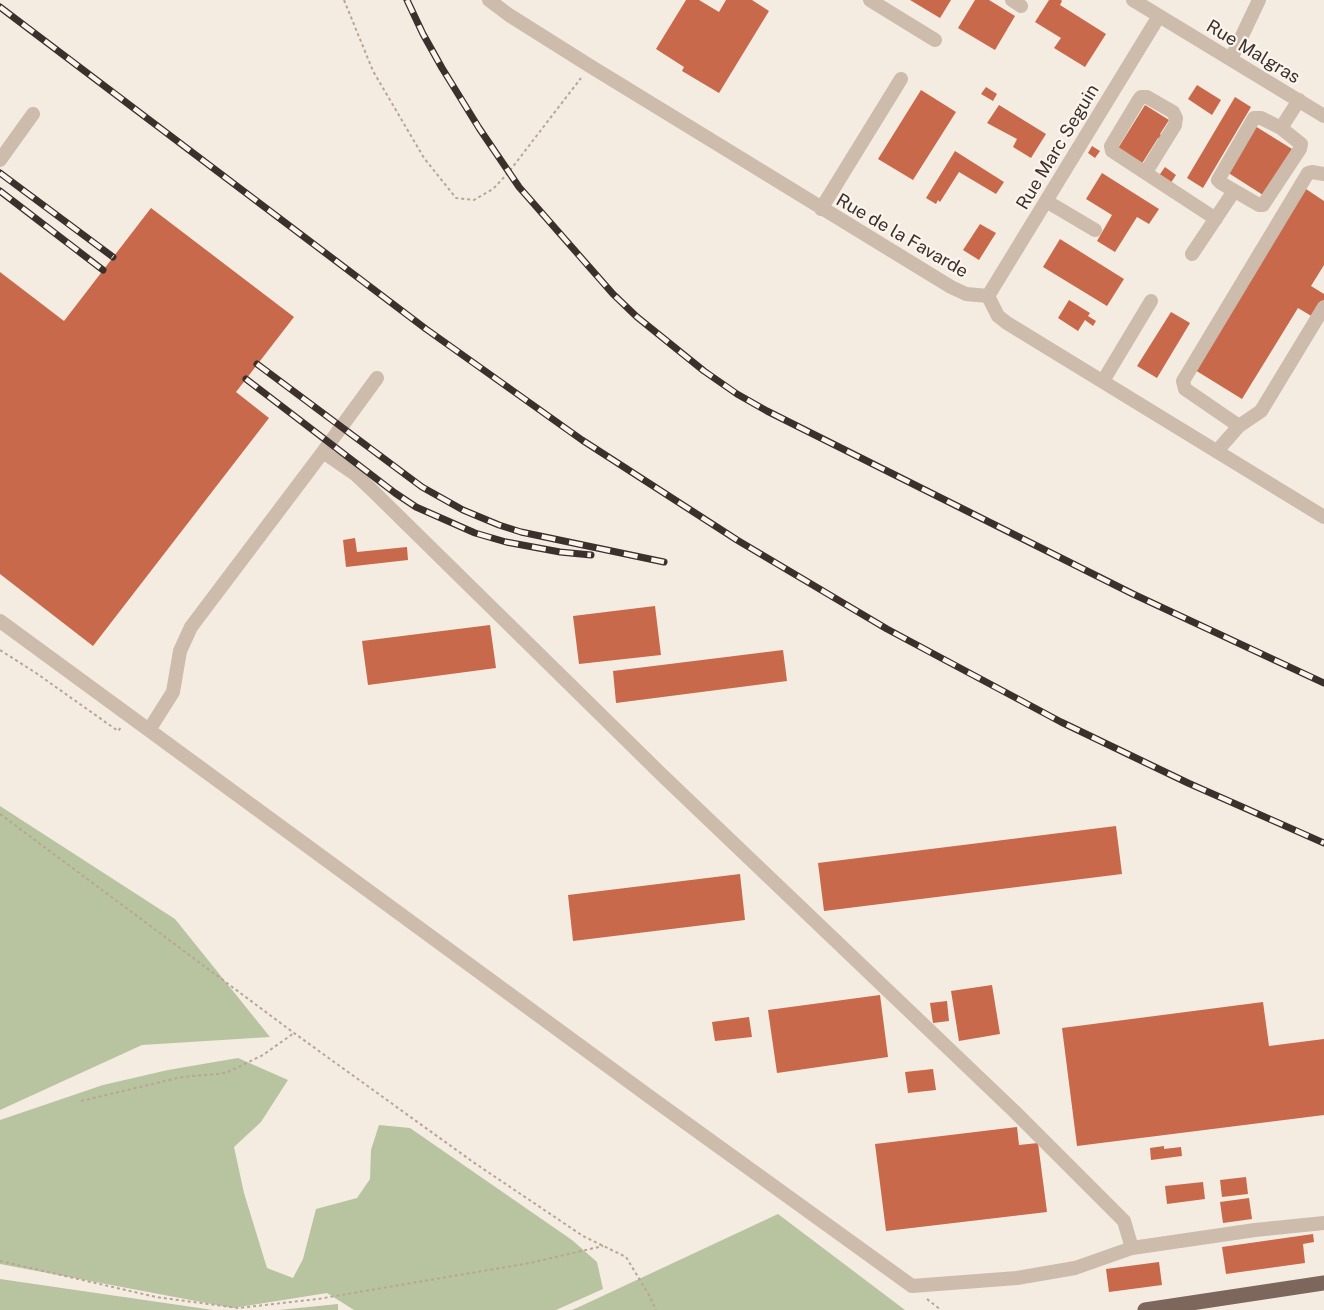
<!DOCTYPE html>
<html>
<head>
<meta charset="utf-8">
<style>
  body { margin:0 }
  canvas { display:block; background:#f4ebe1 }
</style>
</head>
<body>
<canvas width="1324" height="1310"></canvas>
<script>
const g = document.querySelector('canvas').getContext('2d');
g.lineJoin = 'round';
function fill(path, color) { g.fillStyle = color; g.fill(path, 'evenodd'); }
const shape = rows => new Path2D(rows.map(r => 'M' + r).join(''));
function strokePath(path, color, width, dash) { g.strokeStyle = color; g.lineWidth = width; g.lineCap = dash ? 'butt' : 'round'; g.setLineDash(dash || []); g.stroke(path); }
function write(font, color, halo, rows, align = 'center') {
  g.font = font + ' "Public Sans",sans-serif'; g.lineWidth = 4.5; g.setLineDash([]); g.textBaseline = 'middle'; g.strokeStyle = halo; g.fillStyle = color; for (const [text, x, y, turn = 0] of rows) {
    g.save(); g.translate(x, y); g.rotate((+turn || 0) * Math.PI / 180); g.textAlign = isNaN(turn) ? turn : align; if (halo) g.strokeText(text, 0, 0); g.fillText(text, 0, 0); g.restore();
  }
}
const green = shape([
  [0,806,175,919,270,1037,142,1045,0,1110],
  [238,1058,288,1080,261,1122,234,1147,244,1193,267,1268,293,1278,303,1259,316,1209,357,1198,370,1179,371,1150,379,1125,410,1128,572,1240,597,1262,603,1289,556,1310,354,1310,327,1293,233,1308,0,1264,0,1120,103,1085,168,1070],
  [778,1214,905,1310,572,1310,581,1306],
  [0,1279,213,1310,0,1310],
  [338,1304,338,1310,279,1310]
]);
const building = shape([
  [686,0,699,0,719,12,726,0,752,0,769,11,719,93,682,71,684,67,656,49],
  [910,0,951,0,940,18],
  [975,0,989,0,1015,16,995,50,958,28],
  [1049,0,1061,0,1062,1,1060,5,1106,34,1085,67,1054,48,1061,38,1035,22],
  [1197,85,1221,100,1212,115,1188,99],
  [986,87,997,94,993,101,981,94],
  [921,90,956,112,913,180,878,159],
  [1235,97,1251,107,1203,188,1187,178],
  [999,105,1046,134,1031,158,1013,147,1017,139,987,123],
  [1145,105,1169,120,1160,134,1164,137,1162,141,1158,138,1141,165,1117,150],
  [1255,126,1292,149,1263,195,1227,172],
  [1092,146,1100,151,1095,158,1088,153],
  [955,151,1004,182,996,194,959,172,940,202,938,200,936,204,926,198],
  [1165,167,1176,175,1170,184,1158,177],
  [1102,173,1159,209,1149,224,1137,217,1115,252,1097,241,1112,215,1086,199],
  [1306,189,1324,201,1324,265,1311,286,1324,294,1324,300,1313,317,1298,308,1242,399,1195,370],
  [151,208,294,317,236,392,269,418,93,646,0,574,0,272,64,321],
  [980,224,996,233,979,260,963,250],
  [1060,239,1124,279,1107,306,1043,267],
  [1069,300,1090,313,1088,316,1096,321,1093,326,1085,320,1078,331,1058,318],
  [1171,312,1190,323,1157,378,1137,366],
  [355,538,357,552,407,547,408,560,346,567,343,540],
  [655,606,661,655,579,664,573,616],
  [490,625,496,668,368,685,362,641],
  [783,650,787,681,616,703,613,671],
  [1116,826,1122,874,824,911,818,863],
  [740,874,745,920,573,941,568,895],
  [992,985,1000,1034,959,1041,951,991],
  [880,995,888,1057,777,1073,768,1010],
  [947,1001,949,1021,933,1023,930,1003],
  [1263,1002,1269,1046,1324,1039,1324,1115,1077,1146,1062,1028],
  [749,1017,752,1037,715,1041,712,1022],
  [933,1069,936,1090,908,1093,905,1072],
  [1017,1127,1019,1145,1038,1143,1047,1212,886,1231,875,1144],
  [1164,1146,1164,1149,1181,1147,1182,1156,1151,1160,1150,1148],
  [1246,1177,1248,1194,1222,1197,1220,1180],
  [1203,1182,1205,1199,1167,1204,1165,1186],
  [1249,1198,1252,1219,1223,1223,1220,1202],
  [1313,1234,1314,1242,1303,1244,1305,1263,1226,1274,1222,1247],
  [1159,1262,1162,1285,1109,1292,1106,1269]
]);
const path = shape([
  [344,0,373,71,424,158,456,198,474,200,493,189,508,173,581,78],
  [0,650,36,673,118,731,122,726],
  [0,814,294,1033,473,1162,583,1236,626,1257,649,1295,656,1310],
  [81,1101,182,1077,226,1073,263,1055,294,1033],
  [0,1261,156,1297,238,1308,318,1299,530,1263,603,1246],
  [927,1299,941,1310]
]);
const minor = shape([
  [489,0,509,15,590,66,951,287,966,294,988,296,998,316,1007,323,1324,517],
  [870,0,935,40],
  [1012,0,1021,6],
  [1133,0,1324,116],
  [1231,59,1259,0],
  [1254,118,1261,118,1281,128,1301,144,1300,149,1263,205,1259,205,1221,183,1218,180,1254,118],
  [1281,128,1299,100],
  [0,160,33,114],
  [1146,172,1175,125,1176,118,1173,112,1147,97,1141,97,1138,101,1111,146,1112,151,1216,219],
  [1046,201,1095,230],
  [821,209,901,79],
  [1192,254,1234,191],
  [988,296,1159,16],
  [1103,381,1151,301],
  [1239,426,1185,389,1183,381,1308,173,1312,172,1324,174],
  [1217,451,1239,426,1261,411,1324,307],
  [323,452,355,474,373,491,662,775,1014,1111,1124,1221,1132,1248],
  [0,621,650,1097,912,1286,1017,1278,1075,1268,1132,1248,1255,1230,1324,1223],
  [149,730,173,692,180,651,191,627,323,452,377,378]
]);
const major = shape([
  [1145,1310,1324,1283]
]);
const rail = shape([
  [407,0,423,34,442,68,479,128,519,187,613,294,637,317,704,371,737,394,767,411,1133,594,1324,683],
  [0,7,426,329,582,440,737,540,887,629,1061,722,1188,783,1324,843],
  [0,173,113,257],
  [0,191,103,270],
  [257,364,422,487,463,510,499,525,521,532,664,562],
  [246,379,395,493,416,507,475,533,506,542,560,552,591,555]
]);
const streetNames = [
  ["Rue Malgras",1253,52,31],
  ["Rue Marc Seguin",1058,147,-59],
  ["Rue de la Favarde",902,236,30]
];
fill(green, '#b8c4a0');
fill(building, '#c8694b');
strokePath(path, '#b9a596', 2, [3, 3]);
strokePath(minor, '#cdbbac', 14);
strokePath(major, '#7d675c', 15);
strokePath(rail, '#3b302b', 7);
strokePath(rail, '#fbf5ee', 4.5, [14]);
write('18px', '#3b302b', '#fbf5ee', streetNames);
</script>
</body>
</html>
